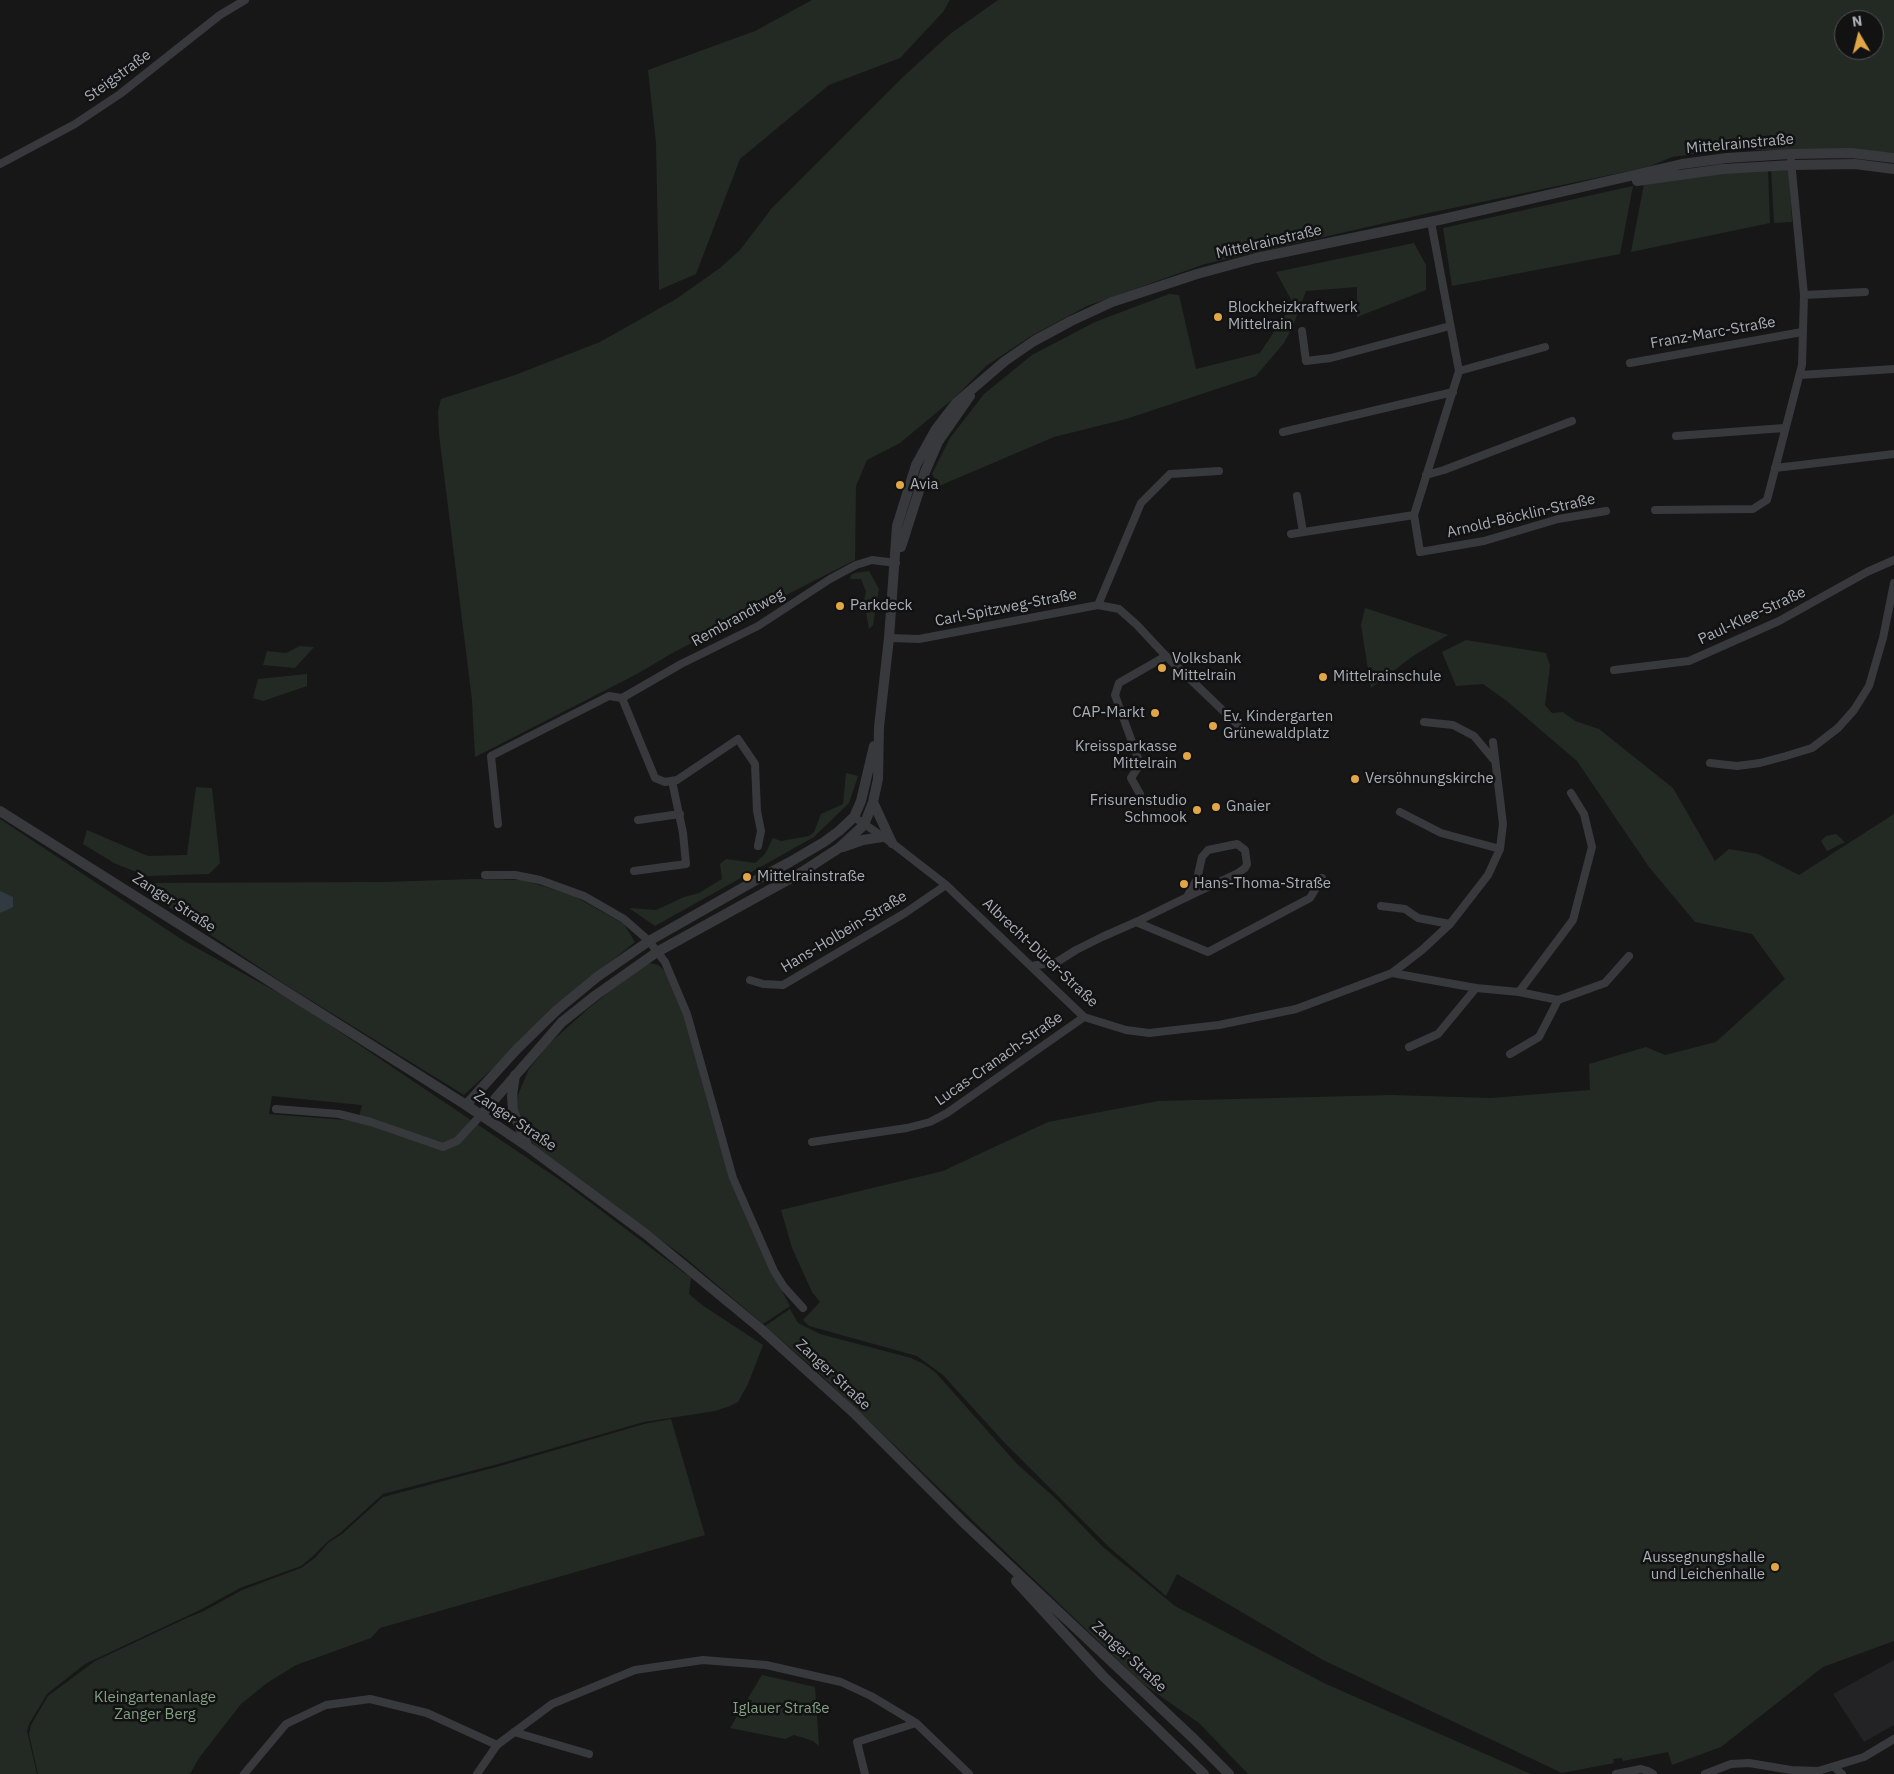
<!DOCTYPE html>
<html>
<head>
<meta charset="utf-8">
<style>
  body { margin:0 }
  #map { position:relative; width:1894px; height:1774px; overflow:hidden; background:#171718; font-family:"IBM Plex Sans",sans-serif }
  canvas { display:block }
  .north { position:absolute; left:1834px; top:10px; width:50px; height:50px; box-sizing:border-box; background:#121213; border:1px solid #4f5155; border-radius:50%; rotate:352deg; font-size:14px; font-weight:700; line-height:20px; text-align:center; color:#aaafb7 }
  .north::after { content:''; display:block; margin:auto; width:18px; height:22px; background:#e1a646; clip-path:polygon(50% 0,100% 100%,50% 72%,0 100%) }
</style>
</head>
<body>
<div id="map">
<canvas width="1894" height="1774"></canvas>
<div class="north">N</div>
</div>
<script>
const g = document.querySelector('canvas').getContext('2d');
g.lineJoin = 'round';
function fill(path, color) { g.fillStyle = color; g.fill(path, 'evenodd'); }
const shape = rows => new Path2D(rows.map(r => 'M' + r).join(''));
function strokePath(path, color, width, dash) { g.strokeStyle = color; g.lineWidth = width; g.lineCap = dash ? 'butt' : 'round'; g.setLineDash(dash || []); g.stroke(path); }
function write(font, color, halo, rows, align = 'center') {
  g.font = font + ' "IBM Plex Sans",sans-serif'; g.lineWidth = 5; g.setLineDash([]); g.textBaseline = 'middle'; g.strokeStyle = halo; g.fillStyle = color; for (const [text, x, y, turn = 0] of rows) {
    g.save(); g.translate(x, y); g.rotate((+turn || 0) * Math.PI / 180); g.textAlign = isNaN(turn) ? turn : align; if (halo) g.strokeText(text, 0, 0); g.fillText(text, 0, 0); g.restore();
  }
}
const built = shape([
  [1894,1660,1894,1725,1864,1742,1833,1694]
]);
const green = shape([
  [812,0,950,0,943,12,900,58,829,85,740,159,696,274,659,290,656,143,648,70,755,31],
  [998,0,1894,0,1894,153,1858,150,1725,150,1672,157,1648,167,1429,213,1205,264,1087,306,1031,336,986,366,954,398,900,443,867,460,856,486,855,560,674,652,637,674,475,757,472,700,439,434,438,411,441,399,515,375,600,342,676,299,720,268,740,250,772,208,903,77,950,34],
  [1844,20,1874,20,1874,50,1844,50],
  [1771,169,1789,169,1792,222,1774,223],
  [1768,170,1770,223,1631,252,1644,184,1732,171],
  [1633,186,1620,254,1452,286,1443,228],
  [1414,243,1426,265,1426,290,1357,317,1357,287,1306,291,1293,326,1284,343,1256,376,1126,419,1054,437,939,486,932,474,950,438,984,394,1032,355,1095,322,1169,294,1179,295,1196,369,1260,353,1293,303,1276,272],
  [869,571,879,589,873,625,869,629,864,600,866,592,861,579,850,579,851,575,855,573],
  [1365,608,1448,635,1413,656,1371,688,1361,625],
  [1466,640,1546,653,1550,666,1545,705,1552,713,1563,712,1575,721,1599,729,1673,788,1715,861,1729,849,1758,854,1799,875,1894,814,1894,1641,1823,1667,1721,1747,1672,1765,1668,1752,1623,1761,1622,1758,1613,1759,1614,1763,1562,1773,1323,1660,1177,1574,1166,1596,1110,1548,1003,1441,943,1375,917,1356,809,1326,803,1320,820,1302,812,1292,792,1248,781,1210,943,1171,1048,1122,1158,1101,1391,1095,1491,1098,1590,1090,1589,1064,1646,1047,1665,1055,1716,1042,1785,979,1752,934,1695,922,1649,867,1577,761,1508,702,1483,684,1456,686,1442,652],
  [300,646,314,647,295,668,263,665,267,651,286,653],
  [307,674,307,686,263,701,253,698,258,679],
  [846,773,858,776,849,803,814,837,655,926,629,908,656,910,684,897,699,893,722,879,720,864,726,859,755,863,765,854,773,838,781,841,809,836,814,832,821,814,843,804],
  [196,787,212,788,220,863,209,874,146,876,114,863,83,844,87,830,148,856,187,855],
  [0,819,184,941,297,1003,563,1182,691,1278,689,1294,702,1305,763,1345,748,1384,738,1402,730,1406,715,1411,644,1422,498,1464,383,1494,340,1533,327,1542,312,1557,301,1566,240,1588,200,1610,85,1664,47,1694,29,1724,27,1731,37,1774,0,1774],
  [272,1096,361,1105,362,1105,358,1121,269,1114],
  [1836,834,1845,842,1827,851,1821,841,1826,836],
  [474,879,524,880,574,896,624,924,635,942,588,980,464,1095,286,985,137,886,146,883,385,882],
  [650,963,658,965,669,974,686,1014,748,1220,766,1262,790,1306,763,1324,683,1256,600,1196,535,1146,524,1132,517,1111,517,1097,529,1069,550,1043,589,1008,642,965],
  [790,1309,798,1323,820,1334,911,1358,924,1364,936,1373,1017,1464,1055,1498,1103,1547,1175,1606,1326,1684,1531,1774,1248,1774,1199,1723,1143,1684,815,1369,765,1326],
  [671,1419,705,1535,380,1628,371,1638,296,1665,267,1683,241,1704,199,1758,190,1774,38,1774,29,1734,31,1725,48,1696,95,1661,189,1617,202,1612,242,1590,301,1568,315,1558,328,1543,342,1534,383,1497,504,1465,644,1424],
  [762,1675,815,1687,819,1746,813,1741,794,1735,785,1739,730,1728]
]);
const water = shape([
  [0,891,13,897,13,907,0,913]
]);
const minor = shape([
  [0,164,75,124,120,94,220,15,245,0],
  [1431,222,1459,371,1414,515,1420,552,1484,541,1558,519,1606,511],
  [1804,295,1865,292],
  [1302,331,1306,361,1331,358,1450,326],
  [1630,363,1802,332],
  [1459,371,1545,347],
  [1800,375,1894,369],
  [1283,432,1453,392],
  [1676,436,1784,428],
  [1775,468,1894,454],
  [1426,475,1444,470,1572,421],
  [1297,496,1303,532],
  [1655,510,1753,509,1767,500,1802,365,1804,295,1791,161],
  [1291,534,1414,515],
  [1098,605,1119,609,1137,625,1164,654,1238,725],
  [889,638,919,639,1098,605,1141,503,1170,474,1219,471],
  [1614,670,1689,661,1779,621,1867,572,1894,560],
  [1424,722,1453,725,1474,736,1494,760],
  [1710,763,1737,766,1760,763,1786,756,1812,748,1838,728,1854,710,1869,686,1883,638,1894,583],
  [1140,794,1131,778,1140,764,1115,695,1119,683,1166,656],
  [1400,812,1441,833,1500,849],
  [854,817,892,843,946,885,1084,1017,1126,1030,1149,1033,1219,1025,1296,1009,1392,973,1422,950,1450,924,1488,875,1500,849,1503,824,1493,742],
  [638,820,680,814],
  [498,824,491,756,609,696,622,698],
  [758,846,761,831,757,811,755,764,738,739,677,780,665,782,655,778,622,698,681,664,758,626,830,579,856,565,872,560,896,563],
  [634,871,686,864,683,833,672,781],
  [485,875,515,875,540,880,584,896,624,919,649,941,665,962,687,1014,733,1178,774,1271,784,1287,803,1308],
  [1381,906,1405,909,1418,918,1450,924],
  [1136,922,1208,952,1310,898,1322,878],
  [1031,966,1057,962,1076,950,1102,937,1136,922,1187,897,1238,873,1245,868,1247,864,1245,850,1237,844,1208,850,1202,857,1197,879,1187,897],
  [1392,973,1476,988,1519,992,1558,1000,1605,983,1629,956],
  [750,980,763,984,783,985,905,913,946,885],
  [1519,992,1573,920,1592,847,1584,814,1571,793],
  [1409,1047,1438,1034,1476,988],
  [1510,1054,1539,1037,1558,1000],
  [276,1109,339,1114,371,1122,443,1147,457,1141,481,1115],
  [812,1142,907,1128,930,1122,947,1113,1084,1017],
  [514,1732,589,1754],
  [1834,1767,1842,1774],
  [244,1774,286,1724,326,1705,370,1699,427,1713,497,1745],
  [477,1774,497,1745,552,1704,635,1670,703,1660,766,1665,841,1682,871,1696,916,1723,969,1774],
  [865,1774,857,1742,916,1723],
  [1616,1774,1641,1769,1648,1771,1653,1774],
  [1705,1774,1731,1764,1749,1763,1791,1770,1818,1771,1864,1757,1894,1739]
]);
const tertiary = shape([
  [1637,181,1723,169,1792,165,1855,164,1894,169],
  [901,547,925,472,938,442,970,396],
  [873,802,892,843],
  [0,811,466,1105,527,1146,647,1235,761,1329,854,1413,963,1522,1194,1739,1229,1774],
  [843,847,863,840,882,837],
  [515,1075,512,1096,513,1111,527,1145],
  [466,1105,517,1049,557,1010,597,977,649,941,758,879,790,862,824,842,839,831,854,817,861,801,874,746],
  [481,1115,562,1022,596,995,657,952,802,872,839,848,864,825,873,802,878,779,879,727,889,638,897,526,916,465,936,429,956,403,1005,361,1034,341,1071,321,1112,302,1197,274,1256,258,1439,220,1682,164,1727,158,1790,154,1851,153,1894,158],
  [1016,1581,1103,1676,1204,1774]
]);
const markers = [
  [1218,317,5,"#e1a646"],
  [900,485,5,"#e1a646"],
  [840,606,5,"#e1a646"],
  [1162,668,5,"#e1a646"],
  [1323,677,5,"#e1a646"],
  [1155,713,5,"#e1a646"],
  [1213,726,5,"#e1a646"],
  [1187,756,5,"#e1a646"],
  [1355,779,5,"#e1a646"],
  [1216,807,5,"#e1a646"],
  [1197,810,5,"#e1a646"],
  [747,877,5,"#e1a646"],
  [1184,884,5,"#e1a646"],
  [1775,1567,5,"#e1a646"]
];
const streetNames = [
  ["Steigstraße",118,76,-36],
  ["Mittelrainstraße",1740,144,-5],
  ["Mittelrainstraße",1269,242,-13],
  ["Franz-Marc-Straße",1713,333,-10],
  ["Arnold-Böcklin-Straße",1521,516,-13],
  ["Carl-Spitzweg-Straße",1006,608,-11],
  ["Paul-Klee-Straße",1752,616,-25],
  ["Rembrandtweg",738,618,-29],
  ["Zanger Straße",174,903,33],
  ["Hans-Holbein-Straße",844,932,-31],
  ["Albrecht-Dürer-Straße",1040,953,43],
  ["Lucas-Cranach-Straße",999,1059,-35],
  ["Zanger Straße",515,1121,34],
  ["Zanger Straße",833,1375,43],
  ["Zanger Straße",1129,1657,43]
];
const poiNames = [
  ["Blockheizkraftwerk",1228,308],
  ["Mittelrain",1228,325],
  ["Avia",910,485],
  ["Parkdeck",850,606],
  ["Volksbank",1172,659],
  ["Mittelrain",1172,676],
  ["Mittelrainschule",1333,677],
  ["CAP-Markt",1145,713,"right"],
  ["Ev. Kindergarten",1223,717],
  ["Grünewaldplatz",1223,734],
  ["Kreissparkasse",1177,747,"right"],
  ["Mittelrain",1177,764,"right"],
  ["Versöhnungskirche",1365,779],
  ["Frisurenstudio",1187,801,"right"],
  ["Schmook",1187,818,"right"],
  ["Gnaier",1226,807],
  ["Mittelrainstraße",757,877],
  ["Hans-Thoma-Straße",1194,884],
  ["Aussegnungshalle",1765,1558,"right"],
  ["und Leichenhalle",1765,1575,"right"]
];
const parkNames = [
  ["Kleingartenanlage",155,1698],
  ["Zanger Berg",155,1715],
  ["Iglauer Straße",781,1709]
];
fill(built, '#232325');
fill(green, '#232a24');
fill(water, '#313a40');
strokePath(minor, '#38393d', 8);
strokePath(tertiary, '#38393d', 10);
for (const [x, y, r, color] of markers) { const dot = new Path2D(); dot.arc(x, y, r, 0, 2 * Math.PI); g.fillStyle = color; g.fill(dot); strokePath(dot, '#121213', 2); }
write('15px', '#aaafb7', '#121213', streetNames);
write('15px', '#aaafb7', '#121213', poiNames, 'left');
write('15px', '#83a083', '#121213', parkNames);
</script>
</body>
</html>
